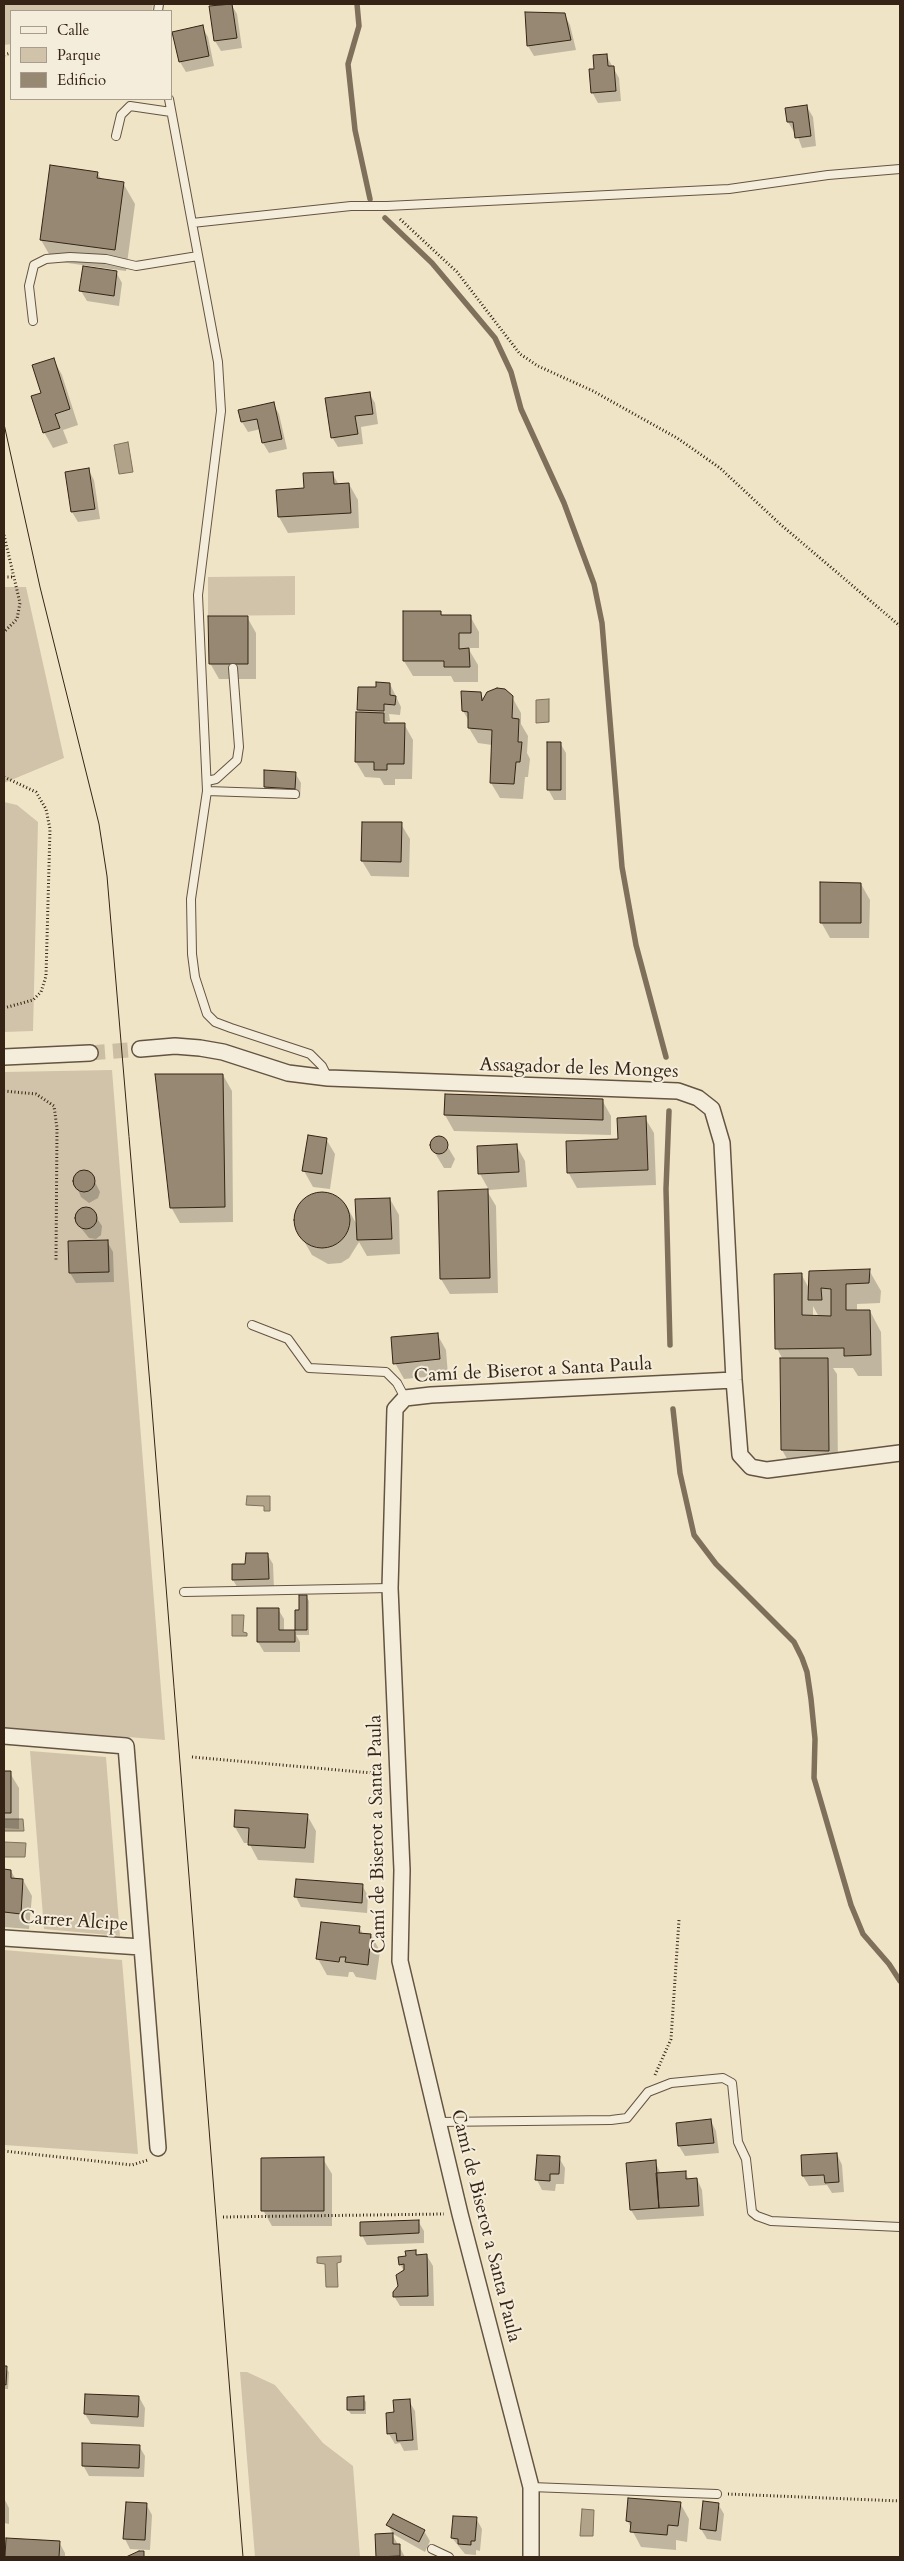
<!DOCTYPE html>
<html>
<head>
<meta charset="utf-8">
<style>
  body { margin:0 }
  #map { position:relative; width:904px; height:2561px; overflow:hidden; background:#f0e4c7; font-family:Cardo,serif }
  canvas { display:block }
  .frame { position:absolute; inset:0; border:5px solid #352415; pointer-events:none }
  .legend { position:absolute; left:10px; top:10px; width:162px; height:90px; box-sizing:border-box; background:#f5eddb; border:1px solid #a89d8c; margin:0; padding:6px 9px; list-style:none; font-size:15px; color:#352415 }
  .legend li { display:flex; align-items:center; gap:10px; height:25px }
  .legend b { width:25px; border:1px solid #a89d8c }
</style>
</head>
<body>
<div id="map">
<canvas width="904" height="2561"></canvas>
<div class="frame"></div>
<ul class="legend">
<li><b style="height:6px;background:#f5eddb"></b>Calle</li>
<li><b style="height:14px;background:#d0c3a9"></b>Parque</li>
<li><b style="height:14px;background:#968872"></b>Edificio</li>
</ul>
</div>
<script>
const g = document.querySelector('canvas').getContext('2d');
g.lineJoin = 'round';
function fill(path, color) { g.fillStyle = color; g.fill(path, 'evenodd'); }
const shape = rows => new Path2D(rows.map(r => 'M' + r).join(''));
function strokePath(path, color, width, dash) { g.strokeStyle = color; g.lineWidth = width; g.lineCap = dash ? 'butt' : 'round'; g.setLineDash(dash || []); g.stroke(path); }
function write(font, color, halo, rows, align = 'center') {
  g.font = font + ' Cardo,serif'; g.lineWidth = 4; g.setLineDash([]); g.textBaseline = 'middle'; g.strokeStyle = halo; g.fillStyle = color; for (const [text, x, y, turn = 0] of rows) {
    g.save(); g.translate(x, y); g.rotate((+turn || 0) * Math.PI / 180); g.textAlign = isNaN(turn) ? turn : align; if (halo) g.strokeText(text, 0, 0); g.fillText(text, 0, 0); g.restore();
  }
}
const green = shape([
  [4,4,153,4,152,11,11,11,11,44,4,45],
  [295,576,295,615,208,616,208,577],
  [4,587,26,587,64,758,4,783],
  [4,802,17,805,38,822,33,1031,4,1032],
  [112,1070,165,1740,4,1727,4,1072],
  [30,1751,106,1757,120,1936,44,1929],
  [4,1950,122,1960,138,2154,4,2145],
  [240,2372,247,2372,275,2385,323,2443,353,2466,360,2557,255,2557]
]);
const water = shape([
  [128,442,133,472,119,474,114,445,128,442],
  [549,699,549,722,536,723,536,700,549,699],
  [247,1496,270,1496,270,1511,264,1511,264,1506,246,1505,247,1496],
  [232,1615,244,1615,243,1632,247,1633,247,1636,232,1636,232,1615],
  [4,1819,23,1819,24,1831,4,1831,4,1819],
  [4,1842,26,1843,25,1857,4,1857,4,1842],
  [341,2256,341,2262,337,2263,338,2287,326,2287,325,2264,317,2263,317,2257,341,2256],
  [582,2509,594,2510,593,2536,580,2536,582,2509]
]);
const shadow = shape([
  [231,4,237,14,242,48,221,51,215,41,210,7],
  [526,14,564,14,570,25,576,50,534,56,528,46],
  [202,27,208,37,214,66,186,72,180,62,174,33],
  [606,55,619,78,621,101,598,103,592,92,595,70],
  [807,107,813,117,816,146,802,148,796,132,794,132,788,122],
  [51,167,97,173,102,180,123,183,135,204,126,271,53,261,41,240],
  [116,272,122,283,119,306,87,301,81,291],
  [53,359,62,375,78,425,63,430,68,443,53,448,44,432,42,393],
  [369,393,375,403,378,424,361,427,363,444,338,447,332,437],
  [273,404,279,414,287,449,269,453,263,443,261,429,248,432,242,422],
  [88,469,94,480,100,519,78,522,72,512],
  [332,473,339,485,349,484,358,500,359,528,288,533,279,517,278,491,305,489],
  [440,612,443,616,470,616,479,632,479,648,468,648,478,665,478,682,454,682,451,676,413,676,404,661],
  [247,617,256,633,256,679,219,679,210,663],
  [390,684,401,707,400,715,389,714,390,721,387,721,389,724,404,724,413,740,412,779,395,779,395,785,384,785,380,778,365,777,356,762,360,714,358,710,377,689],
  [480,693,484,700,512,697,521,713,521,724,528,736,527,753,530,759,528,777,525,777,523,799,500,798,491,783,492,745,478,743,469,728,469,721,463,711],
  [560,743,566,753,566,800,554,800,548,789],
  [295,773,301,783,300,798,271,797,265,787],
  [401,824,410,839,409,877,371,876,362,861],
  [861,884,870,900,869,938,830,938,821,922],
  [223,1075,232,1091,233,1222,180,1223,171,1207],
  [602,1100,611,1116,611,1135,454,1131,445,1115],
  [645,1118,654,1133,656,1185,577,1188,568,1172,619,1140],
  [438,1138,443,1139,455,1159,451,1168,444,1168,432,1148,433,1140],
  [326,1139,335,1154,330,1189,313,1187,304,1171],
  [516,1145,525,1161,527,1187,489,1190,480,1174,478,1148],
  [86,1171,91,1174,100,1192,98,1198,89,1203,81,1197,74,1180,79,1172],
  [487,1191,496,1206,498,1293,450,1294,441,1279],
  [318,1193,331,1194,346,1205,357,1225,390,1199,399,1215,400,1254,367,1256,359,1242,349,1258,341,1263,328,1264,312,1255,297,1229,295,1217,298,1207,309,1196],
  [83,1208,90,1208,102,1226,101,1235,96,1239,89,1238,77,1223,78,1212],
  [107,1241,113,1252,114,1282,76,1283,70,1273,69,1243],
  [869,1270,881,1291,880,1303,857,1304,857,1311,870,1311,881,1332,882,1376,858,1376,853,1368,833,1368,837,1374,838,1467,791,1466,782,1450,783,1360,777,1348,801,1274,810,1290],
  [813,1306,819,1317,813,1317],
  [437,1334,446,1350,448,1375,404,1379,395,1363],
  [267,1554,273,1564,274,1589,239,1590,233,1580,233,1565,247,1565],
  [306,1596,309,1601,309,1635,296,1635,300,1642,300,1652,264,1652,258,1642,278,1609,284,1619,284,1632,296,1632,296,1611,300,1611],
  [4,1772,10,1773,19,1788,19,1829,4,1828],
  [236,1811,307,1815,316,1831,314,1863,258,1860,249,1843,244,1843,235,1827],
  [4,1871,11,1871,16,1880,23,1880,32,1896,29,1929,4,1927],
  [362,1885,368,1896,367,1913,301,1907,296,1897],
  [359,1927,363,1934,371,1935,380,1951,376,1980,356,1977,353,1972,349,1972,348,1977,327,1975,318,1959],
  [711,2121,716,2131,719,2153,685,2156,679,2146,677,2124],
  [837,2154,842,2165,844,2192,832,2193,827,2185,809,2186,803,2176],
  [538,2157,559,2158,565,2168,564,2184,556,2184,555,2191,542,2190,537,2180],
  [323,2159,332,2174,332,2226,272,2226,263,2210],
  [655,2162,661,2174,685,2172,689,2180,697,2179,702,2190,704,2216,637,2220,631,2210],
  [418,2221,424,2231,424,2243,367,2245,362,2235],
  [415,2251,418,2256,427,2256,433,2266,434,2306,400,2306,394,2296,400,2287,404,2271,400,2264],
  [4,2367,9,2372,8,2389,4,2389],
  [139,2397,145,2408,144,2427,91,2424,85,2414],
  [363,2398,366,2402,366,2414,351,2414,348,2410],
  [409,2401,415,2411,418,2450,404,2451,400,2443,395,2444,389,2434,395,2414],
  [139,2446,145,2456,144,2477,89,2476,83,2465],
  [4,2498,9,2508,9,2524,4,2523],
  [680,2503,689,2519,687,2542,676,2540,676,2550,641,2547,627,2520],
  [146,2504,152,2515,150,2550,130,2549,125,2539],
  [718,2504,724,2514,721,2541,707,2539,701,2529],
  [476,2518,482,2529,480,2551,476,2550,476,2555,465,2554,452,2538],
  [388,2525,424,2531,430,2541,425,2552,393,2534],
  [392,2534,405,2557,378,2557,377,2535],
  [59,2542,65,2553,65,2557,7,2556]
]);
const stream = shape([
  [357,4,359,26,348,64,355,130,370,199],
  [385,218,432,263,495,338,511,372,521,409,564,503,594,584,602,623,622,867,636,945,666,1057],
  [669,1111,666,1189,670,1345],
  [673,1409,680,1473,694,1535,716,1564,794,1642,802,1658,807,1672,811,1699,815,1739,814,1778,851,1905,863,1934,889,1964,900,1981]
]);
const building = shape([
  [232,4,237,38,214,41,209,6,232,4],
  [525,12,565,13,571,40,527,46,525,12],
  [203,25,209,56,179,62,172,32,203,25],
  [607,54,608,66,614,66,616,91,591,93,589,69,594,69,593,55,607,54],
  [807,105,811,136,795,138,793,122,787,122,785,108,807,105],
  [50,165,98,172,97,178,124,182,115,250,40,240,50,165],
  [83,266,117,271,114,296,79,291,83,266],
  [54,358,70,409,55,414,60,428,43,433,31,396,41,393,32,365,54,358],
  [370,392,373,414,355,416,358,434,331,438,325,398,370,392],
  [274,402,282,439,262,443,257,419,241,422,238,410,274,402],
  [89,468,95,509,71,512,65,472,89,468],
  [333,472,334,484,349,483,351,513,278,517,276,490,304,488,303,473,333,472],
  [403,611,441,611,441,615,471,615,471,633,459,633,459,649,469,648,470,667,444,667,444,661,403,661,403,611],
  [208,616,248,616,248,664,209,664,208,616],
  [376,682,390,683,390,695,396,696,395,705,384,704,384,711,357,710,358,687,376,687,376,682],
  [497,688,505,689,513,696,512,718,519,719,518,742,522,742,520,762,516,762,514,784,490,783,492,730,468,728,468,712,462,711,461,691,481,692,482,701,487,692,497,688],
  [356,712,384,713,384,723,405,723,404,764,387,764,387,770,374,770,374,762,355,762,356,712],
  [547,742,561,742,561,790,547,790,547,742],
  [264,770,296,772,295,789,264,787,264,770],
  [362,822,402,822,401,862,361,861,362,822],
  [820,882,861,883,861,923,820,923,820,882],
  [155,1074,223,1074,225,1207,170,1208,155,1074],
  [445,1094,603,1099,603,1120,444,1115,445,1094],
  [646,1116,648,1170,567,1173,566,1141,618,1139,617,1118,646,1116],
  [308,1135,327,1138,322,1174,302,1171,308,1135],
  '430 1145a9 9 0 1 1 18 0a9 9 0 1 1-18 0Z',
  [517,1144,519,1172,478,1174,477,1146,517,1144],
  '73 1181a11 11 0 1 1 22 0a11 11 0 1 1-22 0Z',
  [488,1189,490,1278,440,1279,438,1191,488,1189],
  '294 1220a28 28 0 1 1 56 0a28 28 0 1 1-56 0Z',
  [390,1198,392,1239,357,1240,355,1199,390,1198],
  '75 1218a11 11 0 1 1 22 0a11 11 0 1 1-22 0Z',
  [108,1240,109,1272,69,1273,68,1241,108,1240],
  [870,1269,869,1283,846,1284,846,1310,870,1310,871,1355,844,1356,844,1348,775,1349,774,1274,802,1273,802,1315,831,1316,831,1289,821,1288,822,1300,808,1300,809,1271,870,1269],
  [438,1333,440,1359,393,1364,391,1337,438,1333],
  [780,1358,828,1358,829,1451,781,1450,780,1358],
  [246,1553,268,1553,269,1579,232,1580,232,1564,245,1564,246,1553],
  [299,1595,307,1595,307,1630,295,1630,295,1610,299,1610,299,1595],
  [257,1608,279,1608,279,1630,295,1630,295,1642,257,1642,257,1608],
  [4,1771,11,1771,11,1813,4,1813,4,1771],
  [235,1810,308,1814,305,1848,248,1845,249,1828,234,1827,235,1810],
  [4,1869,11,1870,11,1878,23,1879,21,1914,4,1912,4,1869],
  [296,1879,363,1884,362,1903,294,1897,296,1879],
  [321,1922,360,1926,359,1933,371,1934,368,1965,345,1962,346,1957,340,1957,339,1962,316,1959,321,1922],
  [711,2119,714,2143,678,2146,676,2123,711,2119],
  [837,2153,839,2182,825,2183,824,2175,802,2176,801,2155,837,2153],
  [537,2155,560,2156,559,2174,550,2174,550,2181,535,2180,537,2155],
  [324,2157,324,2211,261,2211,261,2158,324,2157],
  [656,2160,659,2208,630,2210,626,2163,656,2160],
  [686,2171,686,2179,697,2178,699,2206,659,2208,656,2173,686,2171],
  [419,2220,419,2233,360,2236,360,2222,419,2220],
  [416,2250,416,2255,427,2254,428,2296,393,2297,393,2292,398,2286,396,2275,404,2270,404,2264,399,2265,398,2257,406,2256,405,2251,416,2250],
  [4,2366,7,2366,6,2385,4,2384,4,2366],
  [85,2394,139,2396,138,2417,84,2414,85,2394],
  [364,2396,364,2410,347,2410,347,2397,364,2396],
  [410,2399,413,2440,397,2441,396,2433,387,2434,386,2413,394,2412,393,2400,410,2399],
  [82,2443,140,2445,139,2468,82,2466,82,2443],
  [628,2498,681,2502,678,2526,668,2525,667,2535,630,2532,631,2522,626,2521,628,2498],
  [703,2501,719,2503,716,2531,700,2529,703,2501],
  [126,2502,147,2503,145,2540,123,2539,126,2502],
  [393,2514,425,2530,419,2542,386,2525,393,2514],
  [453,2516,477,2517,475,2541,471,2541,471,2545,458,2544,458,2539,451,2538,453,2516],
  [393,2533,393,2544,400,2544,400,2556,376,2557,375,2534,393,2533],
  [6,2538,60,2541,59,2557,5,2557,6,2538],
  [139,2551,144,2551,144,2557,126,2557,139,2551]
]);
const minorTunnel = shape([
  [90,1053,140,1049]
]);
const path = shape([
  [4,55,11,53],
  [400,219,457,272,520,354,538,366,593,391,677,438,720,468,780,524,900,626],
  [4,535,20,603,17,619,4,632],
  [4,577,14,577],
  [4,777,36,792,46,809,50,829,46,976,41,992,33,1000,4,1008],
  [4,1091,36,1094,54,1106,57,1128,56,1261],
  [192,1757,383,1774],
  [655,2075,671,2039,679,1920],
  [4,2151,132,2165,148,2160],
  [223,2217,444,2214],
  [728,2494,900,2501]
]);
const service = shape([
  [158,11,159,4],
  [169,99,192,223,351,206,387,206,729,189,828,175,900,169],
  [116,136,121,115,130,106,171,112],
  [192,223,218,362,221,411,198,595,207,791,295,794],
  [33,321,29,286,34,265,46,259,70,257,106,259,136,266,198,256],
  [207,781,216,779,237,760,239,747,233,668],
  [207,791,191,899,192,954,195,977,207,1014,215,1022,231,1028,310,1054,322,1066,328,1078],
  [252,1325,288,1339,309,1368,386,1372,397,1383,405,1398],
  [184,1592,390,1588],
  [438,2122,611,2120,627,2118,648,2092,671,2083,723,2078,732,2083,738,2142,746,2159,752,2212,757,2216,771,2221,900,2227],
  [531,2487,717,2494],
  [432,2549,449,2557]
]);
const minor = shape([
  [140,1049,175,1046,200,1048,223,1052,288,1073,328,1078,678,1091,698,1098,712,1109,722,1143,734,1380,740,1455,751,1467,767,1470,900,1453],
  [4,1057,90,1053],
  [4,1736,126,1746,158,2148],
  [4,1938,141,1947],
  [531,2557,531,2487,460,2214,400,1961,402,1870,390,1588,395,1409,405,1398,431,1395,734,1380]
]);
const tram = shape([
  [4,424,40,587,99,824,107,876,151,1397,243,2557]
]);
const streetNames = [
  ["Assagador de les Monges",579,1069,2],
  ["Camí de Biserot a Santa Paula",533,1371,-3],
  ["Camí de Biserot a Santa Paula",378,1834,-91],
  ["Carrer Alcipe",74,1922,4],
  ["Camí de Biserot a Santa Paula",485,2226,76]
];
fill(green, '#d0c3a9');
fill(water, '#b0a38a');
strokePath(water, '#7f705b', 1);
fill(shadow, '#0003');
strokePath(stream, '#7f705b', 5.5);
fill(building, '#968872');
strokePath(building, '#352415', 1);
strokePath(minorTunnel, '#cbbea3', 15, [15, 8]);
strokePath(service, '#645442', 10);
strokePath(minor, '#645442', 18);
strokePath(path, '#352415', 3, [1, 2.5]);
strokePath(service, '#f5eddb', 8);
strokePath(minor, '#f5eddb', 15);
strokePath(tram, '#352415', 1);
write('19px', '#352415', '#f5eddb', streetNames);
</script>
</body>
</html>
